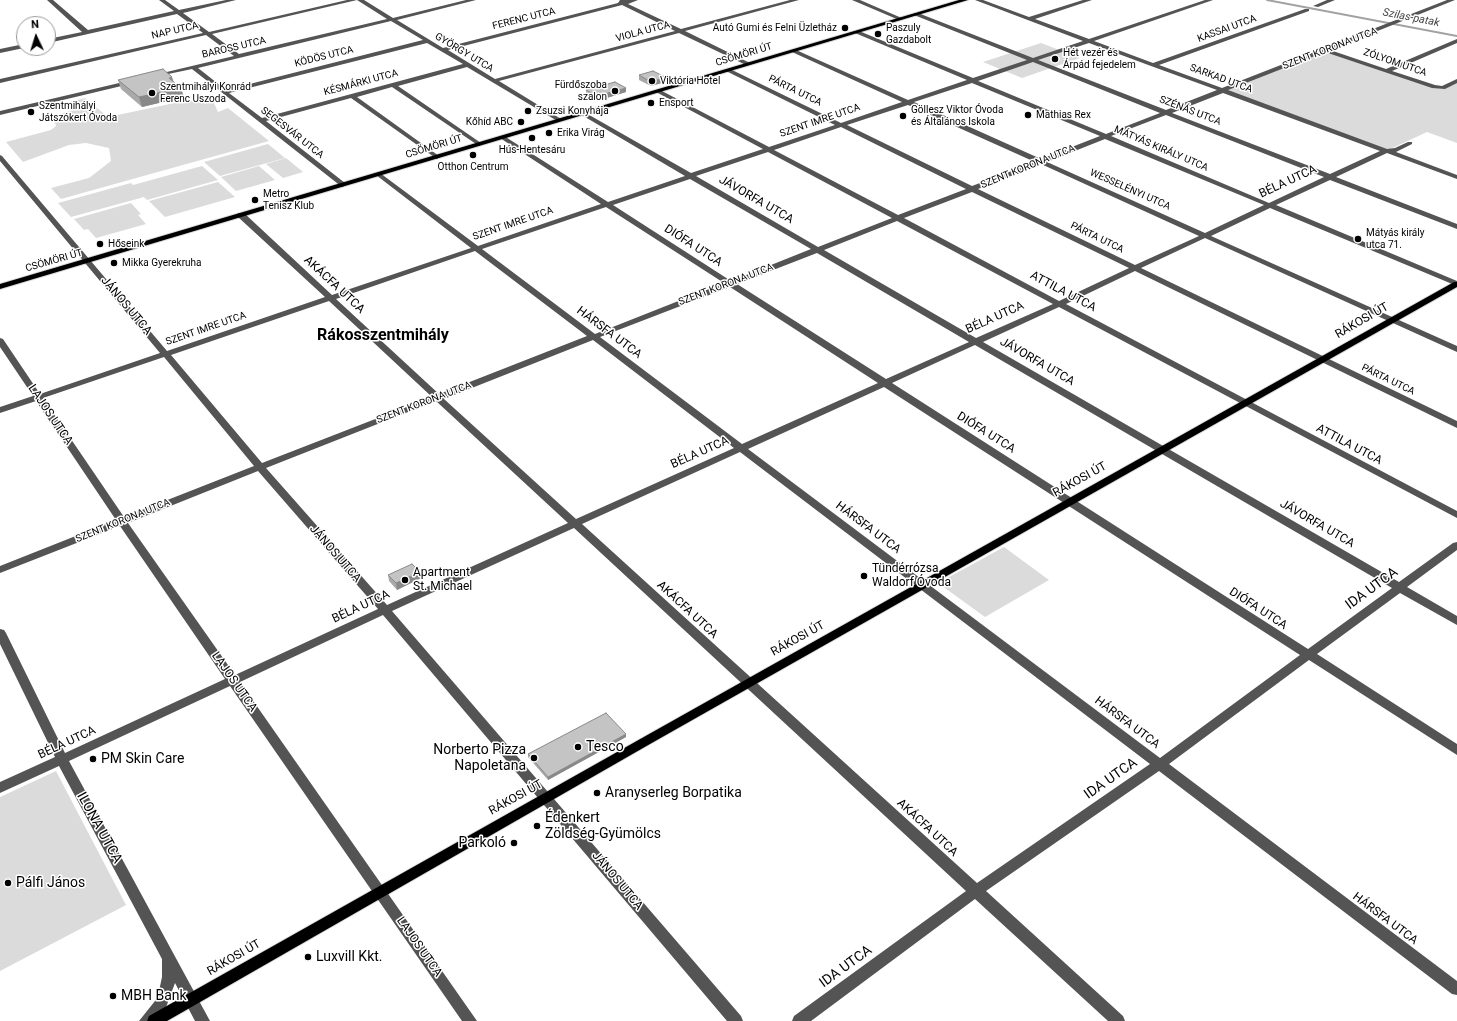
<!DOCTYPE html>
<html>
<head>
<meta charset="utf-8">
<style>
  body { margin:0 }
  #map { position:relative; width:1457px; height:1021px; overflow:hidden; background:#fff; font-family:Roboto,sans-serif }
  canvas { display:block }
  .north { position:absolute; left:16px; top:16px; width:40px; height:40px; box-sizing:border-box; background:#fff; border:1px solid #999; border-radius:50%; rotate:356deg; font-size:11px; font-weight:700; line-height:16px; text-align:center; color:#000 }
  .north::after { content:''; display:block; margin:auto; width:14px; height:18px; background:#000; clip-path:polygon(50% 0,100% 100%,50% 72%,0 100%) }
</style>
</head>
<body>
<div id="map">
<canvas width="1457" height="1021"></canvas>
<div class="north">N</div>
</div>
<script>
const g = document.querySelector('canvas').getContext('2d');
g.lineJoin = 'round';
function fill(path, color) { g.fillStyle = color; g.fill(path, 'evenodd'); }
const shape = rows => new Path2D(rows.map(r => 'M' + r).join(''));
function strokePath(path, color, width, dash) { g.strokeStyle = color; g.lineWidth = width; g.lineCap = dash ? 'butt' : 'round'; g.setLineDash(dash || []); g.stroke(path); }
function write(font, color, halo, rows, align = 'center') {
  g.font = font + ' Roboto,sans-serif'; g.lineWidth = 3; g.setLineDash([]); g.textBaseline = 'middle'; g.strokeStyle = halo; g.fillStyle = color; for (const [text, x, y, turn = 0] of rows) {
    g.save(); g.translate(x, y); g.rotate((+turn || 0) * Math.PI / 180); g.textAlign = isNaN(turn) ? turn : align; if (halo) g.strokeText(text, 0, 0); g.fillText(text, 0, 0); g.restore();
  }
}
const green = shape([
  [1041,43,1080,58,1022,78,983,62],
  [1325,50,1440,88,1457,81,1457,143,1427,132,1386,151,1223,91],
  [85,98,108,117,184,101,210,101,214,103,218,112,228,108,269,141,61,199,51,188,89,178,111,161,109,148,86,143,69,145,23,162,6,142,51,130,56,126,53,116,76,109,70,102],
  [268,144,285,158,220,176,204,162],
  [286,158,303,172,283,178,266,164],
  [202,166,218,180,147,200,144,197,71,217,58,203,131,183,133,185],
  [259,166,275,180,236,191,221,177],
  [218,182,235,197,165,217,149,201],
  [131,203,141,214,138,215,146,224,96,238,88,229,84,230,74,219],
  [1004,547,1049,580,985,617,938,583],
  [56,771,126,905,0,971,0,797]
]);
const stream = shape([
  [1267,0,1457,36]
]);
const minor = shape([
  [47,0,53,0,88,30,174,11,159,0,165,0,179,10,226,0,236,0,183,13,209,32,347,0,357,0,212,34,239,54,387,19,357,0,364,0,393,18,466,0,476,0,397,20,443,48,618,3,620,0,638,0,628,4,681,29,790,0,799,0,685,31,750,63,750,65,746,65,679,33,499,81,561,119,562,120,559,122,467,67,398,86,481,143,482,144,479,146,392,87,357,97,439,156,440,157,437,159,351,98,266,121,345,183,346,185,342,187,192,69,154,77,154,75,234,56,206,35,0,83,0,79,203,33,177,14,48,43,48,39,82,32,47,0],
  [622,5,675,31,495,79,448,50,622,5],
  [391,21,423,40,226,90,198,68,391,21],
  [427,43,463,64,262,118,229,93,427,43],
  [852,0,860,0,904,19,899,20,852,0],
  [975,0,983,0,1029,17,1083,0,1092,0,1035,19,1089,39,1205,0,1213,0,1094,41,1153,63,1305,9,1309,9,1309,11,1159,65,1222,88,1447,0,1455,0,1330,50,1386,69,1457,39,1457,43,1392,71,1435,85,1442,86,1457,79,1457,83,1445,89,1432,88,1325,52,1228,90,1387,149,1395,148,1408,142,1412,142,1412,144,1396,152,1457,175,1457,179,1387,153,1336,177,1457,224,1457,229,1330,180,1276,205,1457,281,1457,286,1270,208,1211,236,1457,346,1457,352,1205,238,1141,268,1457,421,1457,428,1135,271,1066,304,1457,511,1457,518,1059,307,983,342,1399,582,1453,543,1457,542,1457,550,1407,587,1457,616,1457,625,1400,593,1317,654,1457,744,1457,755,1309,660,1169,764,1457,981,1457,995,1452,994,1159,771,986,891,1123,1016,1125,1021,1108,1021,975,899,811,1021,792,1021,794,1016,966,891,574,528,392,611,741,1016,743,1021,727,1021,383,615,240,682,477,1021,462,1021,230,686,69,761,210,1021,195,1021,175,983,165,1010,155,1021,139,1021,155,1001,159,991,162,977,162,959,59,766,0,793,0,782,55,757,0,644,0,629,4,630,6,633,65,753,225,679,120,526,0,573,0,566,116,520,36,401,0,413,0,407,33,396,0,347,0,338,3,339,40,394,160,353,0,161,0,155,2,156,167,351,325,297,238,217,238,213,244,213,332,295,471,248,376,175,376,173,380,173,478,246,601,204,500,138,500,136,504,136,608,202,685,176,580,114,580,112,584,112,691,173,763,149,656,92,656,90,660,90,769,147,835,125,726,71,726,69,730,69,841,123,902,102,792,52,792,50,796,50,908,100,967,80,855,33,855,31,859,31,973,78,1027,60,914,15,914,13,918,13,1033,58,1083,41,975,0],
  [1089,43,1151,66,1217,90,1166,110,1038,60,1089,43],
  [1033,62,1160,113,1106,134,978,81,1033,62],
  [972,83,1100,136,1041,159,914,102,972,83],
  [1223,93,1380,151,1330,174,1172,113,1223,93],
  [908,105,1035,162,972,186,847,125,908,105],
  [1166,115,1324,177,1269,203,1111,136,1166,115],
  [841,127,966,189,898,215,774,150,841,127],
  [1105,139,1264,205,1205,233,1047,162,1105,139],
  [768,152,892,218,818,247,696,176,768,152],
  [1041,164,1199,236,1135,265,978,189,1041,164],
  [690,179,811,249,731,281,613,205,690,179],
  [972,192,1129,268,1059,301,904,218,972,192],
  [606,207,724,283,595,334,482,249,606,207],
  [897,221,1053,304,976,338,824,250,897,221],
  [475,251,587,336,439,394,336,299,475,251],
  [817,253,969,342,886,379,737,284,817,253],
  [730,287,878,383,742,444,600,337,730,287],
  [329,301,432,397,262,463,171,355,329,301],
  [593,340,734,448,576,519,444,399,593,340],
  [975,345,1392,588,1308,649,892,383,975,345],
  [164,357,254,466,124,517,43,398,164,357],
  [884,387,1300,655,1160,758,748,449,884,387],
  [436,401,568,523,387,605,266,468,436,401],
  [740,452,1150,764,977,883,582,524,740,452],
  [258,471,378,609,235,675,128,523,258,471],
  [1327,0,1335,0,1318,7,1313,6,1327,0],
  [24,44,24,48,0,53,0,49,24,44],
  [132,80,135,82,134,83,0,115,0,111,132,80]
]);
const major = shape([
  [959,0,968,0,0,289,0,284,959,0],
  [1454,282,1457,282,1457,287,650,744,167,1021,147,1021,149,1016,642,738,1454,282]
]);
const wall = shape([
  [639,75,665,82,651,86,639,80],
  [118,80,174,82,184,97,142,107,121,89],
  [626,88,626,92,597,101,586,94,586,90],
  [420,572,421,578,397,590,389,581,388,575],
  [626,737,548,780,528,757,528,754]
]);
const shadedWall = shape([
  [172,77,175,86,169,78],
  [665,77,665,82,651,86,651,82],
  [181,88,184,97,142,107,139,97],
  [626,88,626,92,597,101,597,96],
  [420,572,421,578,397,590,396,583],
  [626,734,626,737,548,780,548,777]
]);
const building = shape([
  [163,69,172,77,169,78,181,88,139,97,118,80,163,69],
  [653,71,665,77,651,82,639,75,653,71],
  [615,82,626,88,597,96,586,90,615,82],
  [412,564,420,572,396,583,388,575,412,564],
  [606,713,626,734,548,777,528,754,606,713]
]);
const markers = [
  [845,28,4,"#000"],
  [878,34,4,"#000"],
  [1055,59,4,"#000"],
  [652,81,4,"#000"],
  [615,91,4,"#000"],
  [152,93,4,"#000"],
  [651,103,4,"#000"],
  [528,111,4,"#000"],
  [31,112,4,"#000"],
  [1028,115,4,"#000"],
  [903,116,4,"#000"],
  [521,122,4,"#000"],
  [549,133,4,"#000"],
  [532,138,4,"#000"],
  [473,155,4,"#000"],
  [255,200,4,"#000"],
  [1358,239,4,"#000"],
  [100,244,4,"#000"],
  [114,263,4,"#000"],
  [864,576,4,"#000"],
  [405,580,4,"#000"],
  [578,747,4,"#000"],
  [534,758,4,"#000"],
  [93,759,4,"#000"],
  [597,793,4,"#000"],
  [537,826,4,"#000"],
  [514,843,4,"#000"],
  [8,883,4,"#000"],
  [308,957,4,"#000"],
  [113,996,4,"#000"]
];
const farStreetnames = [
  ["FERENC UTCA",524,19,-14],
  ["KASSAI UTCA",1227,29,-20],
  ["NAP UTCA",175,31,-13],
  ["VIOLA UTCA",643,32,-15],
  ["BAROSS UTCA",234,48,-13],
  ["SZENT KORONA UTCA",1330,49,-21],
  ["GYÖRGY UTCA",464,53,31],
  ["CSÖMÖRI ÚT",744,55,-17],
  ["KÖDÖS UTCA",324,57,-14],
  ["ZÓLYOM UTCA",1395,63,19],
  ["SARKAD UTCA",1221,79,20],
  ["KÉSMÁRKI UTCA",361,83,-15],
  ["PÁRTA UTCA",795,91,26],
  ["SZÉNÁS UTCA",1190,111,21],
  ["SZENT IMRE UTCA",820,121,-19],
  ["SEGESVÁR UTCA",292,133,38],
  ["CSÖMÖRI ÚT",434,147,-17],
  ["MÁTYÁS KIRÁLY UTCA",1161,149,23],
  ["SZENT KORONA UTCA",1028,167,-22],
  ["WESSELÉNYI UTCA",1130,190,24],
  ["SZENT IMRE UTCA",513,224,-19],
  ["PÁRTA UTCA",1097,238,26],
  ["CSÖMÖRI ÚT",54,261,-16],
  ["SZENT KORONA UTCA",726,285,-21],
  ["SZENT IMRE UTCA",206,329,-19],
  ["PÁRTA UTCA",1388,380,26],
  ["SZENT KORONA UTCA",424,403,-21],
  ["SZENT KORONA UTCA",123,521,-22]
];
const farPoinames = [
  ["Autó Gumi és Felni Üzletház",837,28,"right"],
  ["Paszuly",886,28],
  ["Gazdabolt",886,40],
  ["Hét vezér és",1063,53],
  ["Árpád fejedelem",1063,65],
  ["Viktória Hotel",660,81],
  ["Fürdőszoba",607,85,"right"],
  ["szalon",607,97,"right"],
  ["Szentmihályi Konrád",160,87],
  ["Ferenc Uszoda",160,99],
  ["Ensport",659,103],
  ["Szentmihályi",39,106],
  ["Játszókert Óvoda",39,118],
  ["Göllesz Viktor Óvoda",911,110],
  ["és Általános Iskola",911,122],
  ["Zsuzsi Konyhája",536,111],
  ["Mathias Rex",1036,115],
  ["Kőhíd ABC",513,122,"right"],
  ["Erika Virág",557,133],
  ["Hús-Hentesáru",532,150,"center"],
  ["Otthon Centrum",473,167,"center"],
  ["Metro",263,194],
  ["Tenisz Klub",263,206],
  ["Mátyás király",1366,233],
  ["utca 71.",1366,245],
  ["Hőseink",108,244],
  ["Mikka Gyerekruha",122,263]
];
const farWaternames = [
  ["Szilas-patak",1411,18,11]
];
const streetNames = [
  ["BÉLA UTCA",1288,182,-25],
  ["JÁVORFA UTCA",756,200,30],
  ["DIÓFA UTCA",693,246,33],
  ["AKÁCFA UTCA",334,285,43],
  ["ATTILA UTCA",1063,292,28],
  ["JÁNOS UTCA",126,306,50],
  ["BÉLA UTCA",995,318,-24],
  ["RÁKOSI ÚT",1362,321,-30],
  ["HÁRSFA UTCA",609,333,37],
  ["JÁVORFA UTCA",1037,362,30],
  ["LAJOS UTCA",50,415,56],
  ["DIÓFA UTCA",986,433,32],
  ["ATTILA UTCA",1349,445,28],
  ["BÉLA UTCA",700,453,-24],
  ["RÁKOSI ÚT",1080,480,-29],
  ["JÁVORFA UTCA",1317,524,30],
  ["HÁRSFA UTCA",868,528,37],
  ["JÁNOS UTCA",335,554,49],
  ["BÉLA UTCA",361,607,-25],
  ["DIÓFA UTCA",1258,609,33],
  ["AKÁCFA UTCA",687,610,43],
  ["RÁKOSI ÚT",798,639,-29],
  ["LAJOS UTCA",234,682,55],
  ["HÁRSFA UTCA",1127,723,37],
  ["BÉLA UTCA",67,743,-25],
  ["RÁKOSI ÚT",516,798,-29],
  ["AKÁCFA UTCA",927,828,43],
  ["JÁNOS UTCA",617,881,50],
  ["HÁRSFA UTCA",1385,919,37],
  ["LAJOS UTCA",419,947,55],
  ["RÁKOSI ÚT",234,958,-30]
];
const poiNames = [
  ["Tündérrózsa",872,569],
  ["Waldorf Óvoda",872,583],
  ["Apartment",413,573],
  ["St. Michael",413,587]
];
const nearStreetnames = [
  ["IDA UTCA",1372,589,-36],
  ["IDA UTCA",1111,779,-35],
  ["ILONA UTCA",99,828,61],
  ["IDA UTCA",846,967,-36]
];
const nearPoinames = [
  ["Tesco",586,747],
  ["Norberto Pizza",526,750,"right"],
  ["Napoletana",526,766,"right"],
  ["PM Skin Care",101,759],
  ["Aranyserleg Borpatika",605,793],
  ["Édenkert",545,818],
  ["Zöldség-Gyümölcs",545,834],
  ["Parkoló",506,843,"right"],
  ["Pálfi János",16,883],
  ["Luxvill Kkt.",316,957],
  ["MBH Bank",121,996]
];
const districtNames = [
  ["Rákosszentmihály",383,336]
];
fill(green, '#dbdbdb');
strokePath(stream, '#a2a2a2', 2);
strokePath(major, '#dbdbdb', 2);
fill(minor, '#545454');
fill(major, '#000');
fill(wall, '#a9a9a9');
fill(shadedWall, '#898989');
fill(building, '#c4c4c4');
strokePath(building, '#898989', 1);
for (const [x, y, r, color] of markers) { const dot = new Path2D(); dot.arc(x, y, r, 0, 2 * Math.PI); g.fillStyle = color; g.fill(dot); strokePath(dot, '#fff', 1.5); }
write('10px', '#000', '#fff', farStreetnames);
write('10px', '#000', '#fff', farPoinames, 'left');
write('italic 11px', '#434343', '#fff', farWaternames);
write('12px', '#000', '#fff', streetNames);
write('12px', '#000', '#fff', poiNames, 'left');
write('14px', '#000', '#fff', nearStreetnames);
write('14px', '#000', '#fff', nearPoinames, 'left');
write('bold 16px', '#000', '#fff', districtNames);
</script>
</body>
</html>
